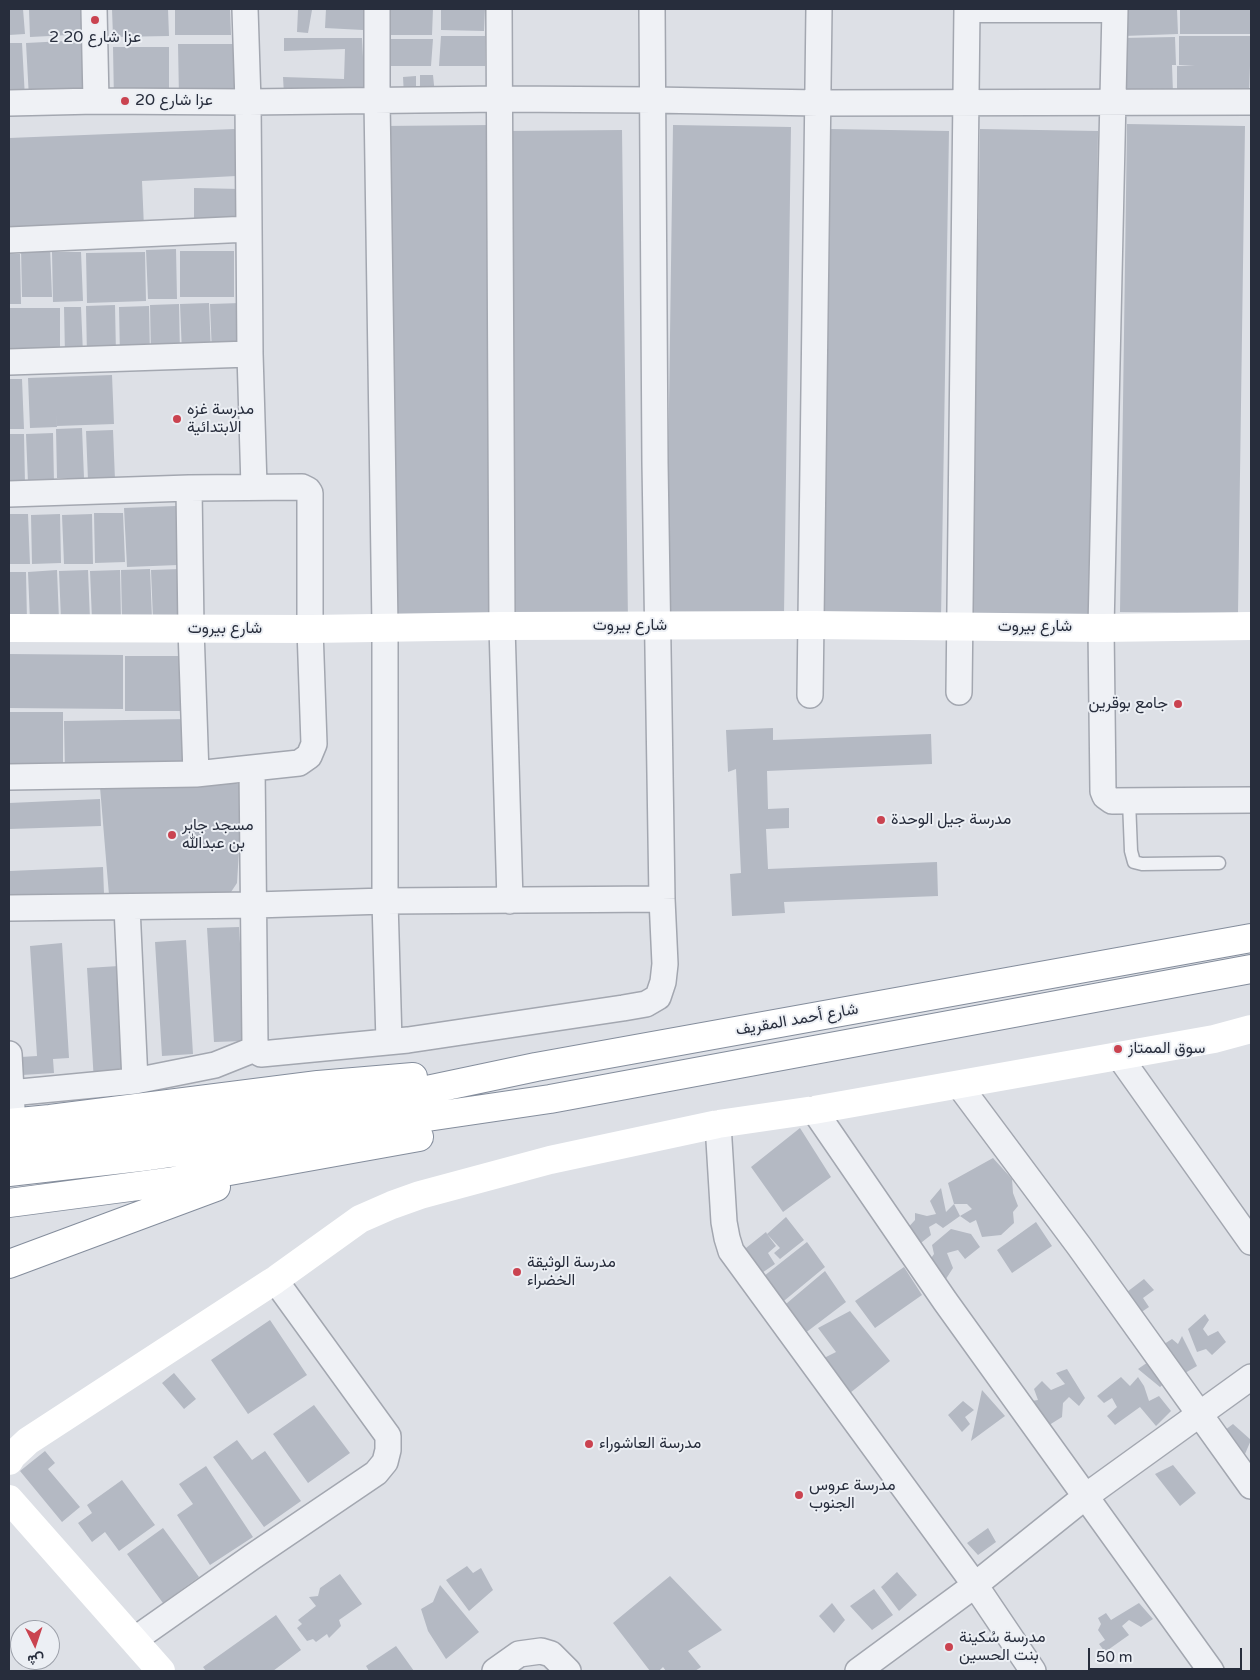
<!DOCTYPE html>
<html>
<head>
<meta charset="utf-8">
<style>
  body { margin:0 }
  #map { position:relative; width:1260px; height:1680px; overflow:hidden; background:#dde0e6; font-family:"Varela Round",Vazirmatn,sans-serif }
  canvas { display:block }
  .frame { position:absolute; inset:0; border:10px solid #272d3c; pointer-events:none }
  .north { position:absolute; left:10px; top:1620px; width:50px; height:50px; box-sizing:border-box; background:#eceff4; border:1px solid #9da1aa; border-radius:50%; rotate:176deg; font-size:14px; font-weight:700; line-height:20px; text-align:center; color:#272d3c }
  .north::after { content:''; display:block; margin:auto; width:18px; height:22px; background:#ca4350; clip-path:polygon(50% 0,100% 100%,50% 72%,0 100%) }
  .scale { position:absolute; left:1088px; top:1648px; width:154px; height:22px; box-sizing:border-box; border:2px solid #272d3c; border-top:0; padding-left:6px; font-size:15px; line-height:18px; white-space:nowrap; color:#272d3c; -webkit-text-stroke:4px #eceff4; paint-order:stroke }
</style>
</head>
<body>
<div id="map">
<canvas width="1260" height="1680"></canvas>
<div class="frame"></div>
<div class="north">ش</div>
<div class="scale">50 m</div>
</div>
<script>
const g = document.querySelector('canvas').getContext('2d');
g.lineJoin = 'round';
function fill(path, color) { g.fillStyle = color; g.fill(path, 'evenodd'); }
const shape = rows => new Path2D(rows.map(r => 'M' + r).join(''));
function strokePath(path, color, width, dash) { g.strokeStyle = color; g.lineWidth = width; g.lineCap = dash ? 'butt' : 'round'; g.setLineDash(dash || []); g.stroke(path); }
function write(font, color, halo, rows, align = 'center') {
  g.font = font + ' "Varela Round",Vazirmatn,sans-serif'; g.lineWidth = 4; g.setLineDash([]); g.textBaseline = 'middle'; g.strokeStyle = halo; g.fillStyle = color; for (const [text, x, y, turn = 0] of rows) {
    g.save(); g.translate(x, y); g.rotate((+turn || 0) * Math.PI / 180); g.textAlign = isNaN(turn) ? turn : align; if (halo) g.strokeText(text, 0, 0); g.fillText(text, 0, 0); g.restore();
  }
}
const building = shape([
  [9,9,23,9,25,34,9,35],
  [29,9,88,9,89,34,30,37],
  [112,9,168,9,169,36,113,37],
  [175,9,230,9,231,35,175,35],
  [326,9,364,9,363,30,325,28],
  [390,9,433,9,432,35,390,35],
  [441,9,485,9,484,31,441,30],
  [1123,9,1177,9,1178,34,1124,36],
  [1180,9,1251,9,1251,34,1180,34],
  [298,10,312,10,308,33,297,32],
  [441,36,485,36,485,66,439,66],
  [1179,36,1251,36,1249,95,1177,95,1177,66,1195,66,1179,65],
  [1175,37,1176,65,1172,65,1173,93,1119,95,1121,38],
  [284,38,362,38,365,95,284,95,283,77,344,79,345,49,284,51],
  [388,39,433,39,431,66,388,66],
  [84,40,87,95,29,98,26,43],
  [9,43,22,43,25,98,9,99],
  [178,44,234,44,235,97,179,98],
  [113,47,169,47,169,100,114,101],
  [420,75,433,75,435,95,420,95],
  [416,76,416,95,404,96,403,77],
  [1127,124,1245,126,1238,613,1120,612],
  [492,125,498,618,387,619,381,126],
  [673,125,791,127,784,615,666,614],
  [235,129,236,176,142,181,144,228,9,234,9,138],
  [830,129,949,131,941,619,823,617],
  [980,129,1098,131,1091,619,972,618],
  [622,130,628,623,510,625,504,131],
  [194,188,240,189,240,225,194,225],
  [50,247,52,297,22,297,21,248],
  [176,249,177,299,148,299,146,250],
  [180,251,234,251,234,297,180,297],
  [52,252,81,252,83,301,53,302],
  [145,252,146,301,87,303,86,253],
  [9,254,20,254,21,304,9,304],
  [209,303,211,353,182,354,180,304],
  [240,303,241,353,212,354,210,304],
  [179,304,180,353,151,355,150,305],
  [115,305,116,355,87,356,86,306],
  [149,306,150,355,120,356,119,307],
  [64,307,81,307,83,354,65,355],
  [9,308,60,308,60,358,9,359],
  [112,375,114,424,57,426,56,412,57,427,30,428,28,378],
  [9,379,22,379,24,429,9,429],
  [82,428,84,478,57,478,56,429],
  [113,430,115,480,88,480,86,431],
  [53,433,54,483,28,483,26,434],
  [9,434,24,434,25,484,9,484],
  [176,506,178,565,127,567,124,508],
  [94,513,123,513,125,562,95,563],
  [9,514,28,514,30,564,9,564],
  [60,514,61,563,32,564,31,515],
  [92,514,93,564,64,564,62,515],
  [150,569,152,619,122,620,121,570],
  [181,569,182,619,153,619,151,570],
  [57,570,59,620,30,621,28,572],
  [88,570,90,619,61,620,59,571],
  [120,570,121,620,92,620,90,571],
  [9,572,26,572,27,622,9,622],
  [9,654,123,655,123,709,9,708],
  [125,656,185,656,185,711,125,711],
  [9,712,63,712,63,767,9,767],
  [188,719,189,771,65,773,64,721],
  [773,728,773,740,931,734,932,764,767,771,768,809,789,808,789,828,766,829,768,869,937,862,938,896,784,902,785,913,732,916,730,874,741,873,736,769,728,772,726,730],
  [230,781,243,786,237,883,229,895,109,895,100,787],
  [100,799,101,826,9,829,9,803],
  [103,867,104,894,9,897,9,871],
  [239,927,246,1041,214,1042,207,928],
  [186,940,193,1054,162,1056,155,942],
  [62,943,69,1058,53,1059,54,1073,22,1075,21,1057,37,1056,30,946],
  [119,966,125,1080,94,1082,87,968],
  [800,1128,831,1177,783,1212,751,1167],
  [993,1158,1012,1179,1013,1193,1018,1206,1013,1212,1014,1223,1001,1235,982,1237,976,1220,970,1223,960,1216,943,1228,936,1223,929,1227,931,1235,917,1246,905,1231,915,1220,915,1213,927,1216,936,1214,930,1201,941,1188,946,1212,954,1204,960,1216,972,1209,967,1204,954,1204,948,1183],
  [786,1217,804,1240,780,1259,774,1253,780,1248,767,1234,776,1246,768,1253,775,1264,756,1277,741,1252,766,1232,767,1234],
  [1036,1222,1052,1246,1012,1273,997,1250],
  [951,1229,971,1234,980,1247,965,1259,958,1250,947,1253,953,1268,942,1285,929,1261,934,1254,932,1245],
  [807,1242,825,1267,779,1305,759,1280],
  [904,1267,922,1295,875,1328,855,1301],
  [825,1271,846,1302,800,1337,780,1309],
  [1144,1279,1154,1290,1143,1298,1149,1307,1137,1315,1123,1295],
  [850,1311,890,1361,845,1397,818,1361,836,1352,818,1328],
  [1205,1314,1209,1320,1203,1329,1208,1336,1218,1331,1226,1342,1212,1355,1206,1349,1197,1352,1188,1329],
  [270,1320,307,1375,248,1414,211,1360],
  [1182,1336,1197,1366,1180,1376,1161,1346,1172,1339,1178,1344],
  [1151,1360,1166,1382,1160,1387,1138,1369],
  [1067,1369,1085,1398,1079,1406,1069,1397,1063,1403,1062,1417,1046,1427,1025,1402,1038,1400,1034,1389,1042,1381,1051,1390,1065,1384,1056,1373],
  [174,1373,196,1399,184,1409,162,1383],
  [1121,1377,1130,1386,1138,1377,1144,1386,1149,1401,1159,1396,1171,1411,1156,1426,1140,1407,1115,1425,1107,1416,1117,1407,1112,1398,1104,1403,1097,1396],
  [982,1390,1005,1416,971,1441],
  [963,1401,974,1410,965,1417,970,1424,962,1432,948,1415],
  [314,1405,350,1453,308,1483,273,1434],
  [1233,1424,1251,1440,1242,1461,1221,1433],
  [237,1440,252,1460,265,1451,301,1501,264,1527,213,1457],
  [45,1451,55,1463,48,1469,80,1507,62,1522,20,1471],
  [1173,1465,1196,1493,1180,1506,1155,1474],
  [206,1466,253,1537,210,1565,177,1515,193,1504,179,1484],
  [122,1480,155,1525,119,1551,105,1532,92,1542,78,1523,92,1513,87,1505],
  [163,1528,199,1577,163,1603,127,1554],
  [988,1528,996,1542,978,1555,967,1543],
  [467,1566,473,1573,481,1568,493,1590,469,1611,446,1580],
  [897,1572,917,1595,899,1611,881,1587],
  [340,1574,362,1604,339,1620,341,1626,329,1638,327,1634,316,1642,313,1639,307,1641,297,1628,302,1624,298,1620,316,1606,309,1597,318,1596,320,1588],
  [670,1576,722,1630,688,1651,701,1667,695,1671,666,1671,663,1667,659,1671,650,1671,613,1623],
  [440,1585,479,1632,446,1659,428,1631,421,1609,433,1602],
  [874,1589,893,1615,872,1630,850,1606],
  [832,1603,845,1620,834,1633,819,1616],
  [1139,1603,1153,1619,1141,1627,1129,1620,1122,1626,1129,1635,1105,1652,1099,1644,1105,1640,1098,1630,1101,1624,1098,1618,1106,1613,1111,1620],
  [276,1615,301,1650,273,1671,206,1671,203,1667],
  [396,1646,414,1671,369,1671,366,1666]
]);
const lane = shape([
  [966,16,1115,16],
  [1129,801,1131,851,1134,862,1142,864,1219,863]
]);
const street = shape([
  [94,9,96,101],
  [245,9,248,102,250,354,254,487],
  [377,9,377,100,385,627,385,901,389,1042],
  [499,9,502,626,510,901],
  [1115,9,1101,628,1103,791,1105,796,1112,801,1251,800],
  [9,103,96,101,248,102,501,99,653,100,818,103,1251,102],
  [9,240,249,229],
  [9,362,250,354],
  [189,488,191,629,196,774],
  [9,494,189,488,302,487,308,490,310,493,310,629,314,744,309,756,299,763,196,774,9,777],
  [959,692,967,9],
  [810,695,819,9],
  [252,768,255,1043,258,1052,261,1054,408,1040,623,1008,646,1004,658,997,663,982,665,964,662,899,655,463,652,9],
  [127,907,135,1081],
  [9,908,255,905,385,901,662,899],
  [9,1054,12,1109],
  [1119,1056,1251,1242],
  [959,1085,1079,1246,1251,1486],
  [10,1093,135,1081,215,1065,255,1049],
  [814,1110,945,1301,1211,1671],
  [718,1124,724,1222,727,1238,731,1251,975,1585,1033,1671],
  [134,1640,252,1557,376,1473,385,1462,388,1450,388,1436,275,1280],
  [495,1671,519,1654,541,1651,551,1654,568,1671],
  [858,1671,975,1585,1086,1496,1251,1377]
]);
const secondary = shape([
  [9,628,310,629,502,626,812,625,1101,628,1251,626],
  [9,1461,12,1456,28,1441,275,1280,360,1219,392,1205,420,1195,550,1160,718,1124,814,1110,1214,1039,1251,1029],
  [9,1499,161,1671]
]);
const highway = shape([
  [9,1123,50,1119,318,1085,413,1077],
  [9,1147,145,1131,394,1097,536,1067,1251,938],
  [9,1172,149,1156,346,1129,550,1099,1251,969],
  [9,1203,168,1182,419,1137],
  [9,1264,216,1187]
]);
const markers = [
  [95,20,5,"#ca4350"],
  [125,101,5,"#ca4350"],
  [177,419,5,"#ca4350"],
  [1178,704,5,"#ca4350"],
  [881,820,5,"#ca4350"],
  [172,835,5,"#ca4350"],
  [1118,1049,5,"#ca4350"],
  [517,1272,5,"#ca4350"],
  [589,1444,5,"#ca4350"],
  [799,1495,5,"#ca4350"],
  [949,1647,5,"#ca4350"]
];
const poiNames = [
  ["عزا شارع 20 2",95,38,"center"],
  ["عزا شارع 20",135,101],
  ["مدرسة غزه",187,410],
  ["الابتدائية",187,428],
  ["جامع بوقرين",1168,704,"right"],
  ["مدرسة جيل الوحدة",891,820],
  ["مسجد جابر",182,826],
  ["بن عبدالله",182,844],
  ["سوق الممتاز",1128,1049],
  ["مدرسة الوثيقة",527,1263],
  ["الخضراء",527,1281],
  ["مدرسة العاشوراء",599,1444],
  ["مدرسة عروس",809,1486],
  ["الجنوب",809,1504],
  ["مدرسة سُكينة",959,1638],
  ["بنت الحسين",959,1656]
];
const streetNames = [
  ["شارع بيروت",630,626],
  ["شارع بيروت",1035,627],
  ["شارع بيروت",225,629],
  ["شارع أحمد المقريف",797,1020,-10]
];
fill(building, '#b4b9c3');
strokePath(lane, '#a3a7b0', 15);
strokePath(street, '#a3a7b0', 28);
strokePath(highway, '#848d9c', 30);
strokePath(lane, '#eff1f5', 12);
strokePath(street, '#eff1f5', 25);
strokePath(secondary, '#fff', 28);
strokePath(highway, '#fff', 28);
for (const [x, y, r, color] of markers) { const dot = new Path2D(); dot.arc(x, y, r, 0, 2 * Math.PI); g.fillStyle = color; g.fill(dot); strokePath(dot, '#eceff4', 2); }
write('16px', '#272d3c', '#eceff4', poiNames, 'left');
write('16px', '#272d3c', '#eceff4', streetNames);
</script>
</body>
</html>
